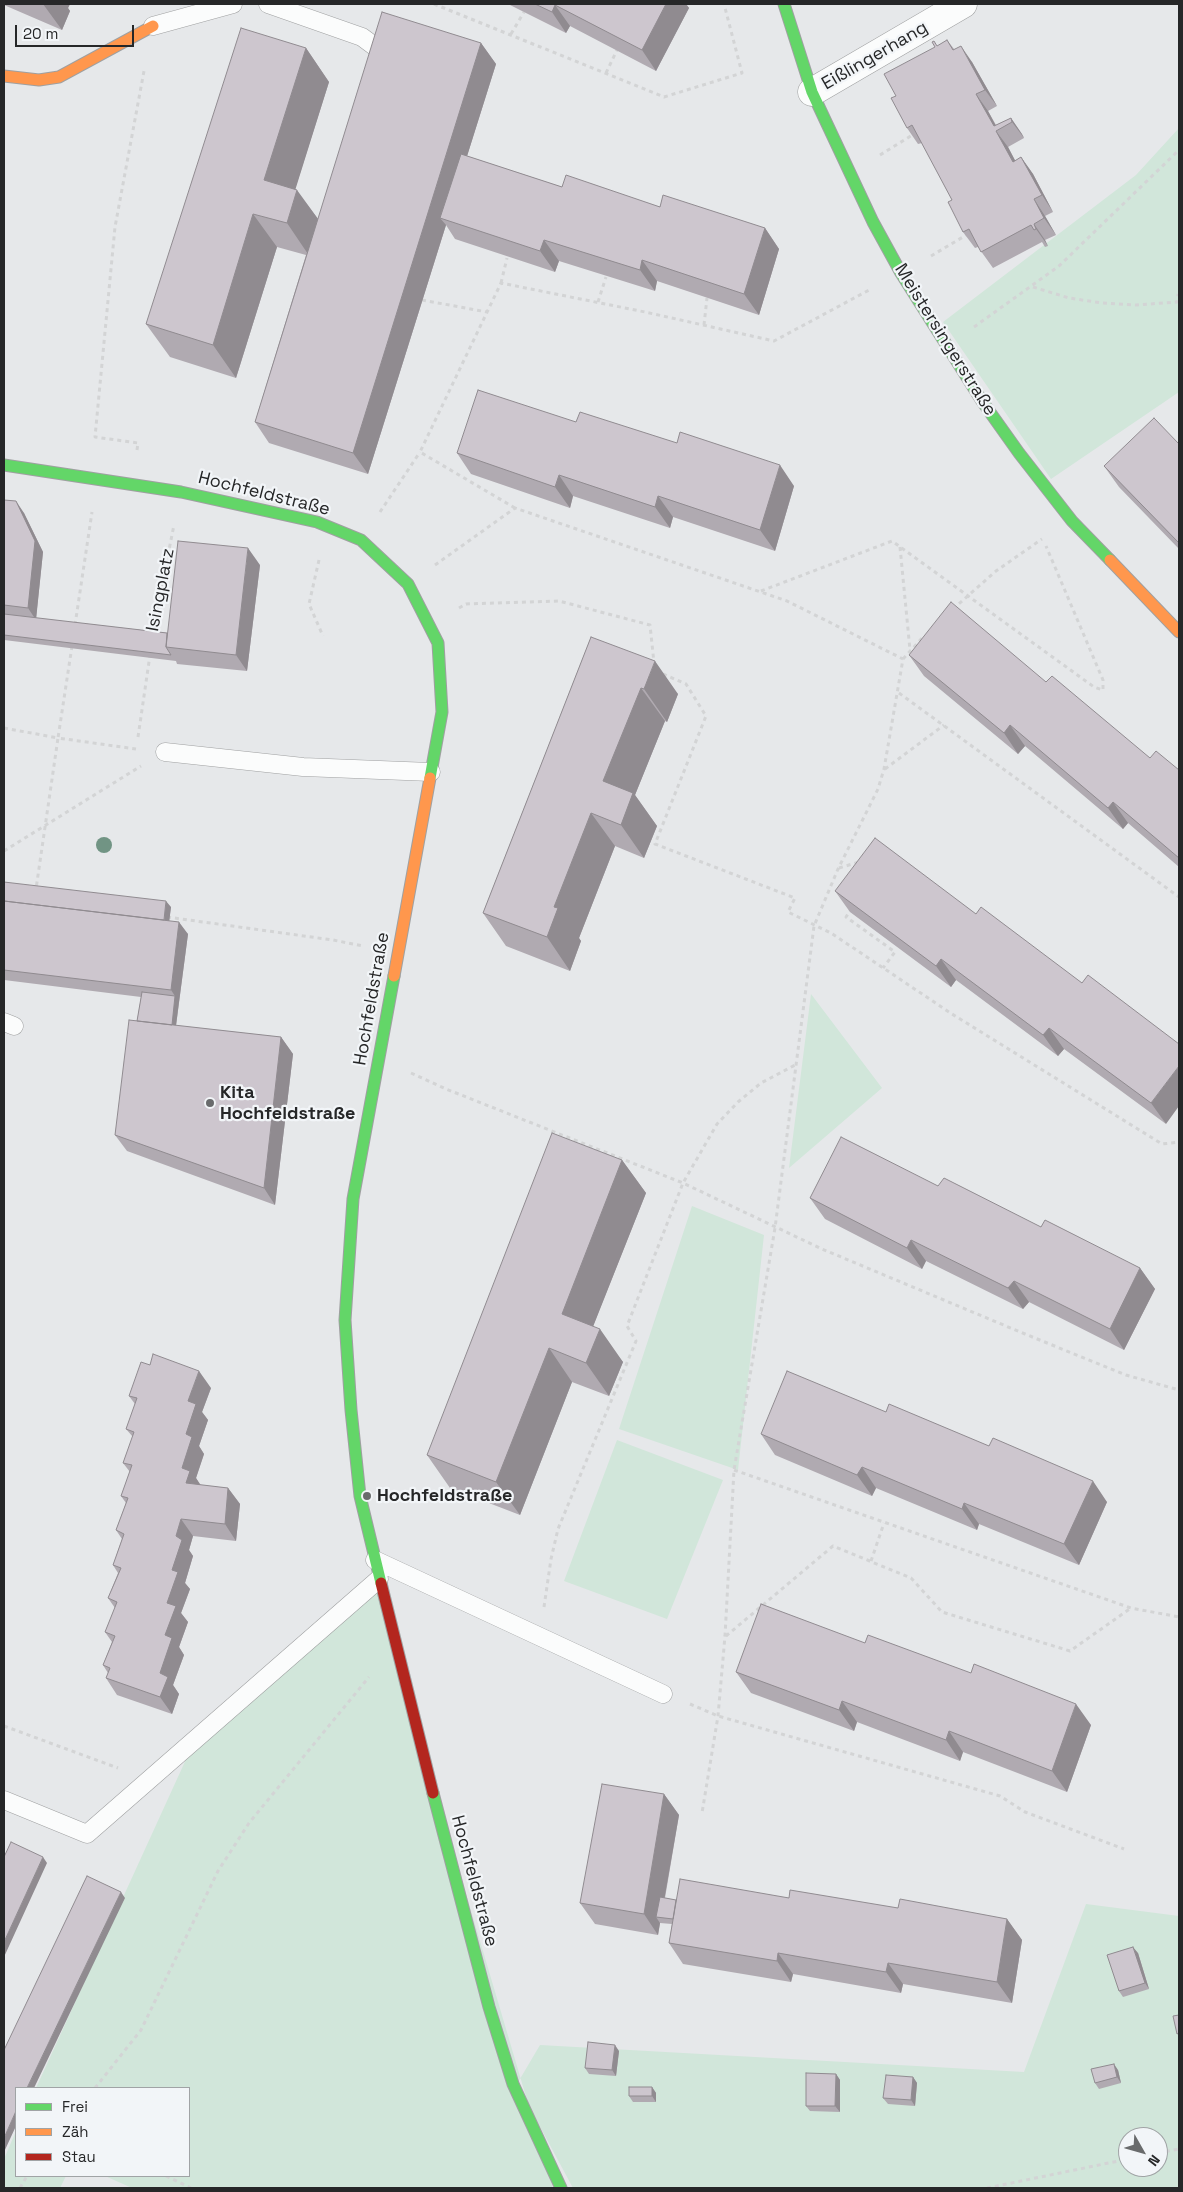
<!DOCTYPE html>
<html>
<head>
<meta charset="utf-8">
<style>
  body { margin:0 }
  #map { position:relative; width:1183px; height:2192px; overflow:hidden; background:#e6e8ea; font-family:"Space Grotesk",sans-serif }
  canvas { display:block }
  .frame { position:absolute; inset:0; border:5px solid #262728; pointer-events:none }
  .legend { position:absolute; left:15px; top:2087px; width:175px; height:90px; box-sizing:border-box; background:#f2f5f8; border:1px solid #a0a3a5; margin:0; padding:6px 9px; list-style:none; font-size:15px; color:#262728 }
  .legend li { display:flex; align-items:center; gap:10px; height:25px }
  .legend b { width:25px; border:1px solid #a0a3a5 }
  .north { position:absolute; left:1118px; top:2127px; width:50px; height:50px; box-sizing:border-box; background:#f2f5f8; border:1px solid #a0a3a5; border-radius:50%; rotate:128deg; font-size:14px; font-weight:700; line-height:20px; text-align:center; color:#262728 }
  .north::after { content:''; display:block; margin:auto; width:18px; height:22px; background:#696b6c; clip-path:polygon(50% 0,100% 100%,50% 72%,0 100%) }
  .scale { position:absolute; left:15px; top:25px; width:119px; height:22px; box-sizing:border-box; border:2px solid #262728; border-top:0; padding-left:6px; font-size:15px; line-height:18px; white-space:nowrap; color:#262728; -webkit-text-stroke:4px #f2f5f8; paint-order:stroke }
</style>
</head>
<body>
<div id="map">
<canvas width="1183" height="2192"></canvas>
<div class="frame"></div>
<ul class="legend">
<li><b style="height:6px;background:#63d668"></b>Frei</li>
<li><b style="height:6px;background:#ff974d"></b>Zäh</li>
<li><b style="height:6px;background:#b3261e"></b>Stau</li>
</ul>
<div class="north">N</div>
<div class="scale">20 m</div>
</div>
<script>
const g = document.querySelector('canvas').getContext('2d');
g.lineJoin = 'round';
function fill(path, color) { g.fillStyle = color; g.fill(path, 'evenodd'); }
const shape = rows => new Path2D(rows.map(r => 'M' + r).join(''));
function strokePath(path, color, width, dash) { g.strokeStyle = color; g.lineWidth = width; g.lineCap = dash ? 'butt' : 'round'; g.setLineDash(dash || []); g.stroke(path); }
function write(font, color, halo, rows, align = 'center') {
  g.font = font + ' "Space Grotesk",sans-serif'; g.lineWidth = 4.5; g.setLineDash([]); g.textBaseline = 'middle'; g.strokeStyle = halo; g.fillStyle = color; for (const [text, x, y, turn = 0] of rows) {
    g.save(); g.translate(x, y); g.rotate((+turn || 0) * Math.PI / 180); g.textAlign = isNaN(turn) ? turn : align; if (halo) g.strokeText(text, 0, 0); g.fillText(text, 0, 0); g.restore();
  }
}
const green = shape([
  [1179,128,1179,392,1051,479,943,322,1136,175],
  [811,994,882,1088,789,1168],
  [692,1206,764,1235,738,1470,619,1429],
  [617,1440,723,1480,667,1619,564,1581],
  [374,1582,553,2188,132,2188,105,2176,189,2176,189,2088,36,2088,193,1744],
  [1086,1904,1179,1916,1179,2188,573,2188,517,2084,540,2045,1024,2072],
  [1128,2137,1158,2137,1158,2167,1128,2167],
  [16,2131,16,2176,66,2176,60,2188,4,2188,4,2159]
]);
const path = shape([
  [434,4,664,97,742,73,724,4],
  [511,34,524,12],
  [606,73,617,50],
  [880,155,914,134],
  [931,256,968,234],
  [501,283,507,258],
  [1033,287,1069,298,1102,303,1136,305,1177,302,1178,294],
  [422,300,487,312],
  [598,302,606,277],
  [704,325,707,298],
  [974,327,1059,266,1179,150],
  [137,450,138,443,95,437,115,227,144,71],
  [515,508,420,452,501,283,645,312,774,341,871,289],
  [380,512,420,452],
  [900,547,910,650],
  [319,560,309,604,323,636],
  [435,565,515,508,787,601,903,659,884,769,878,789,838,869,814,926,775,1228,734,1470,725,1636,718,1716,702,1813],
  [761,591,892,541,1094,687,1103,690,1103,680,1046,546],
  [459,608,466,604,559,601,650,625,654,663],
  [953,609,996,571,1042,539],
  [75,625,92,512],
  [152,634,174,525],
  [72,646,58,738,136,749],
  [903,659,923,637],
  [663,674,686,684,706,716,655,844,795,898,788,912,831,933,952,1014,1162,1144,1179,1142],
  [899,693,1179,897],
  [4,728,58,738,36,889],
  [138,737,150,655],
  [885,769,944,725],
  [4,851,141,766],
  [839,868,859,862],
  [852,908,846,917,895,952,883,968],
  [167,917,333,940,363,946],
  [411,1073,446,1089,683,1183,822,1249,1025,1334,1126,1375,1179,1390],
  [734,1470,1131,1608,1179,1617],
  [871,1561,884,1523],
  [544,1607,551,1559,558,1529,636,1341,627,1326,683,1183,717,1124,738,1102,761,1083,797,1064],
  [726,1636,833,1546,911,1578,942,1612,1070,1651,1131,1608],
  [690,1704,718,1716,1000,1796,1025,1812,1124,1849],
  [4,1726,118,1768],
  [95,2088,141,2030,218,1871,249,1823,369,1677],
  [1158,2153,1179,2149],
  [166,2176,191,2188],
  [20,2188,27,2176],
  [987,2188,1128,2159]
]);
const lane = shape([
  [268,4,362,37,389,57],
  [153,26,233,4],
  [165,752,303,767,431,772],
  [4,1022,14,1026],
  [375,1560,663,1694],
  [4,1800,87,1834,379,1579]
]);
const street = shape([
  [812,92,963,4]
]);
const fast = shape([
  [784,4,812,92,873,222,901,273,982,401,1019,453,1072,521,1110,560],
  [4,465,181,492,317,522,361,540,408,584,438,643,442,712,430,778],
  [381,1583,360,1496,351,1410,345,1320,353,1199,394,976],
  [433,1793,489,2007,513,2084,561,2188]
]);
const slow = shape([
  [4,76,39,80,59,77,153,26],
  [1110,560,1179,632],
  [394,976,430,778]
]);
const jam = shape([
  [381,1583,433,1793]
]);
const trees = [
  [104,845]
];
const wall = shape([
  [4,4,70,4,68,8,70,11,62,30,4,5],
  [508,4,686,4,689,8,656,71,570,26,566,33],
  [947,40,954,49,972,62,997,106,988,111,996,125,1011,118,1023,136,1024,138,1008,147,1015,161,1021,157,1033,174,1053,212,1045,216,1056,235,1045,240,1048,246,1045,247,1042,242,993,268,978,247,975,248,963,232,952,200,922,143,918,144,907,128,938,46],
  [481,43,496,64,467,156,562,187,765,228,779,249,759,315,657,281,655,291,559,261,555,272,455,239,446,225,368,474,269,443,255,422,306,255,277,247,236,378,170,357,146,324,306,48,329,82,295,189,318,219],
  [576,422,794,486,775,551,673,517,670,528,573,496,570,508,471,474,457,453],
  [1179,444,1179,549,1119,487,1104,466],
  [4,500,24,513,43,552,36,618,167,633,260,565,247,671,177,664,176,661,4,640],
  [591,637,678,694,667,722,665,721,635,795,657,826,644,858,615,846,579,938,581,941,570,971,506,946,483,913],
  [909,655,1046,682,1150,758,1179,770,1179,867,1128,823,1123,829,1025,746,1018,754,924,676],
  [4,882,171,907,169,921,188,934,176,1026,281,1037,293,1054,275,1205,127,1151,115,1135,137,1021,141,997,4,980],
  [835,891,976,914,1082,983,1166,1124,1064,1049,1058,1056,956,980,951,987,850,912],
  [622,1160,646,1193,593,1326,623,1362,609,1396,572,1382,520,1515,450,1488,427,1455],
  [938,1186,1140,1268,1155,1289,1124,1350,1029,1302,1023,1309,926,1261,922,1269,825,1219,810,1198],
  [211,1388,202,1412,208,1420,199,1446,204,1454,196,1478,200,1485,228,1488,240,1504,236,1541,193,1536,189,1550,193,1556,185,1583,190,1589,181,1613,188,1622,179,1647,184,1655,173,1685,179,1694,172,1714,117,1695,106,1678,108,1673,103,1665,112,1642,105,1632,115,1608,108,1598,118,1573,113,1565,122,1539,116,1530,126,1503,121,1496,130,1472,123,1463,133,1437,126,1429,135,1404,129,1396],
  [886,1412,1107,1502,1079,1565,979,1524,977,1530,876,1488,872,1496,775,1455,761,1434],
  [865,1643,1091,1725,1067,1792,963,1752,960,1761,857,1722,854,1731,751,1693,736,1672],
  [664,1794,679,1815,665,1898,676,1900,789,1898,1007,1919,1022,1940,1012,2003,903,1984,901,1993,793,1974,791,1982,683,1964,669,1943,672,1924,660,1923,658,1935,595,1924,580,1903],
  [1138,1953,1149,1989,1123,1997,1119,1991],
  [619,2051,616,2076,589,2074,585,2068],
  [1118,2070,1121,2083,1099,2089,1095,2083],
  [836,2074,840,2080,840,2112,810,2111,806,2106],
  [913,2077,917,2083,915,2106,888,2104,883,2098],
  [652,2087,656,2093,656,2102,633,2102,629,2096]
]);
const shadedWall = shape([
  [43,4,70,4,68,8,70,11,62,30],
  [666,4,686,4,689,8,656,71,642,50],
  [555,5,570,26,566,33,552,12],
  [481,43,496,64,447,220,440,218,446,225,368,474,353,453],
  [961,46,972,62,997,106,985,90],
  [306,48,329,82,288,213,264,180],
  [976,94,988,111,998,130,994,126],
  [1011,118,1022,134,1024,138,1012,122],
  [996,131,1008,147,1025,179,1013,162],
  [1021,157,1033,174,1053,212,1042,195],
  [297,190,321,223,310,257,287,223],
  [1034,199,1045,216,1056,235,1044,218],
  [253,214,277,247,236,378,213,345],
  [1034,224,1045,240,1048,246,1036,229],
  [765,228,779,249,759,315,744,294],
  [544,240,559,261,555,272,540,251],
  [642,260,657,281,655,291,640,270],
  [780,465,794,486,775,551,760,530],
  [559,475,573,496,570,508,555,487],
  [658,496,673,517,670,528,655,507],
  [16,501,24,513,43,552,36,620,28,608],
  [248,548,260,565,247,671,236,655],
  [655,661,678,694,667,722,644,689],
  [641,688,665,721,635,795,657,826,644,858,621,825,603,781],
  [1010,725,1025,746,1018,754,1004,733],
  [1113,802,1128,823,1123,829,1108,808],
  [591,813,615,846,579,938,581,941,570,971,547,937,554,907],
  [166,901,171,907,168,931,164,925],
  [179,922,188,934,179,1002,171,990],
  [941,959,956,980,951,987,936,966],
  [175,996,179,1002,174,1041,170,1035],
  [1049,1028,1064,1049,1058,1056,1043,1035],
  [281,1037,293,1054,275,1205,264,1188],
  [1179,1066,1179,1106,1166,1124,1151,1103],
  [622,1160,646,1193,585,1347,562,1314],
  [911,1240,926,1261,922,1269,907,1248],
  [1140,1268,1155,1289,1124,1350,1110,1329],
  [1014,1281,1029,1302,1023,1309,1008,1288],
  [600,1329,623,1362,609,1396,586,1363],
  [549,1348,572,1382,520,1515,496,1482],
  [199,1371,211,1388,202,1412,208,1420,199,1446,204,1454,196,1478,202,1487,186,1483,182,1468,186,1434,188,1401],
  [862,1467,876,1488,872,1496,857,1475],
  [1093,1481,1107,1502,1079,1565,1064,1544],
  [228,1488,240,1504,236,1541,225,1524],
  [964,1503,979,1524,977,1530,962,1509],
  [181,1519,193,1536,189,1550,193,1556,185,1583,190,1589,181,1613,188,1622,179,1647,184,1655,173,1685,179,1694,172,1714,160,1697,160,1673,167,1603,172,1570,176,1536],
  [842,1701,857,1722,854,1731,839,1710],
  [1076,1704,1091,1725,1067,1792,1052,1771],
  [949,1731,963,1752,960,1761,946,1740],
  [664,1794,679,1815,661,1918,656,1917,660,1923,658,1935,644,1914],
  [43,1857,47,1863,4,1957,4,1942],
  [121,1892,125,1898,34,2088,27,2088],
  [1007,1919,1022,1940,1012,2003,997,1982],
  [1133,1947,1138,1953,1149,1989,1145,1983],
  [778,1953,793,1974,791,1982,777,1961],
  [888,1963,903,1984,901,1993,886,1972],
  [615,2045,619,2051,616,2076,612,2070],
  [1114,2064,1118,2070,1121,2083,1117,2077],
  [836,2074,840,2080,840,2112,835,2106],
  [913,2077,917,2083,915,2106,911,2100],
  [652,2087,656,2093,656,2102,652,2096],
  [16,2111,16,2126,4,2152,4,2138]
]);
const building = shape([
  [535,4,666,4,642,50,555,5,552,12,535,4],
  [382,12,481,43,353,453,255,422,382,12],
  [241,28,306,48,264,180,297,190,287,223,253,214,213,345,146,324,241,28],
  [947,40,953,50,961,46,985,90,976,94,994,126,1011,118,1012,122,996,131,1013,162,1021,157,1042,195,1034,199,1044,218,1034,224,1036,229,1034,230,1031,225,981,252,969,229,963,232,948,202,952,200,912,125,907,128,891,98,896,96,884,74,935,47,932,42,934,41,937,46,947,40],
  [461,154,562,187,566,175,660,207,663,195,765,228,744,294,642,260,640,270,544,240,540,251,440,218,461,154],
  [478,390,576,422,580,412,677,443,680,432,780,465,760,530,658,496,655,507,559,475,555,487,457,453,478,390],
  [1154,418,1179,444,1179,543,1104,466,1154,418],
  [4,500,16,501,35,541,28,608,4,605,4,500],
  [178,541,248,548,236,655,166,647,178,541],
  [951,602,1046,682,1052,676,1150,758,1156,751,1179,770,1179,858,1113,802,1108,808,1010,725,1004,733,909,655,951,602],
  [4,614,167,633,166,647,171,655,4,635,4,614],
  [591,637,655,661,644,689,641,688,603,781,633,793,621,825,591,813,554,907,558,908,547,937,483,913,591,637],
  [875,838,976,914,981,907,1082,983,1088,975,1179,1044,1179,1066,1151,1103,1049,1028,1043,1035,941,959,936,966,835,891,875,838],
  [4,882,166,901,164,920,4,901,4,882],
  [4,901,179,922,171,990,4,970,4,901],
  [142,992,175,996,172,1025,137,1021,142,992],
  [129,1020,281,1037,264,1188,115,1135,129,1020],
  [552,1133,622,1160,562,1314,600,1329,586,1363,549,1348,496,1482,427,1455,552,1133],
  [841,1137,938,1186,944,1178,1041,1227,1045,1220,1140,1268,1110,1329,1014,1281,1008,1288,911,1240,907,1248,810,1198,841,1137],
  [153,1354,199,1371,188,1401,196,1404,186,1434,192,1437,182,1468,190,1471,186,1483,228,1488,225,1524,181,1519,176,1536,182,1540,172,1570,178,1572,167,1603,176,1606,165,1635,172,1638,160,1673,168,1677,160,1697,106,1678,110,1668,103,1665,115,1636,105,1632,117,1602,108,1598,121,1568,113,1565,124,1534,116,1530,128,1498,121,1496,132,1465,123,1463,134,1432,126,1429,137,1398,129,1396,141,1362,150,1365,153,1354],
  [787,1371,886,1412,889,1404,989,1446,993,1438,1093,1481,1064,1544,964,1503,962,1509,862,1467,857,1475,761,1434,787,1371],
  [761,1604,865,1643,868,1635,971,1673,974,1664,1076,1704,1052,1771,949,1731,946,1740,842,1701,839,1710,736,1672,761,1604],
  [602,1784,664,1794,644,1914,580,1903,602,1784],
  [11,1842,43,1857,4,1942,4,1857,11,1842],
  [87,1876,121,1892,27,2088,16,2088,16,2111,4,2138,4,2050,87,1876],
  [680,1879,789,1898,790,1890,898,1908,900,1899,1007,1919,997,1982,888,1963,886,1972,778,1953,777,1961,669,1943,680,1879],
  [660,1897,676,1900,673,1919,656,1917,660,1897],
  [1133,1947,1145,1983,1119,1991,1107,1955,1133,1947],
  [1179,2015,1179,2033,1177,2034,1173,2016,1179,2015],
  [588,2042,615,2045,612,2070,585,2068,588,2042],
  [1114,2064,1117,2077,1095,2083,1091,2069,1114,2064],
  [806,2073,836,2074,835,2106,806,2106,806,2073],
  [886,2075,913,2077,911,2100,883,2098,886,2075],
  [629,2087,652,2087,652,2096,629,2096,629,2087]
]);
const markers = [
  [210,1103,5,"#696b6c"],
  [367,1496,5,"#696b6c"]
];
const streetNames = [
  ["Eißlingerhang",875,56,-30],
  ["Meistersingerstraße",945,340,58],
  ["Hochfeldstraße",264,494,14],
  ["Isingplatz",161,590,-79],
  ["Hochfeldstraße",372,999,-80],
  ["Hochfeldstraße",474,1881,75]
];
const poiNames = [
  ["Kita",220,1093],
  ["Hochfeldstraße",220,1114],
  ["Hochfeldstraße",377,1496]
];
fill(green, '#d1e6da');
strokePath(lane, '#9fa0a1', 19);
strokePath(street, '#9fa0a1', 29);
strokePath(fast, '#9fa0a1', 13);
strokePath(slow, '#9fa0a1', 13);
strokePath(jam, '#9fa0a1', 13);
strokePath(path, '#d3d4d5', 3, [4, 4]);
strokePath(lane, '#fbfcfc', 18);
strokePath(street, '#fbfcfc', 28);
strokePath(fast, '#63d668', 11);
strokePath(slow, '#ff974d', 11);
strokePath(jam, '#b3261e', 11);
g.fillStyle = '#719484';
for (const [x, y] of trees) { g.beginPath(); g.arc(x, y, 8, 0, 2 * Math.PI); g.fill(); }
fill(wall, '#b0aab1');
fill(shadedWall, '#908b90');
fill(building, '#cdc6ce');
strokePath(building, '#908b90', 1);
for (const [x, y, r, color] of markers) { const dot = new Path2D(); dot.arc(x, y, r, 0, 2 * Math.PI); g.fillStyle = color; g.fill(dot); strokePath(dot, '#f2f5f8', 2); }
write('18px', '#262728', '#f2f5f8', streetNames);
write('bold 18px', '#262728', '#f2f5f8', poiNames, 'left');
</script>
</body>
</html>
